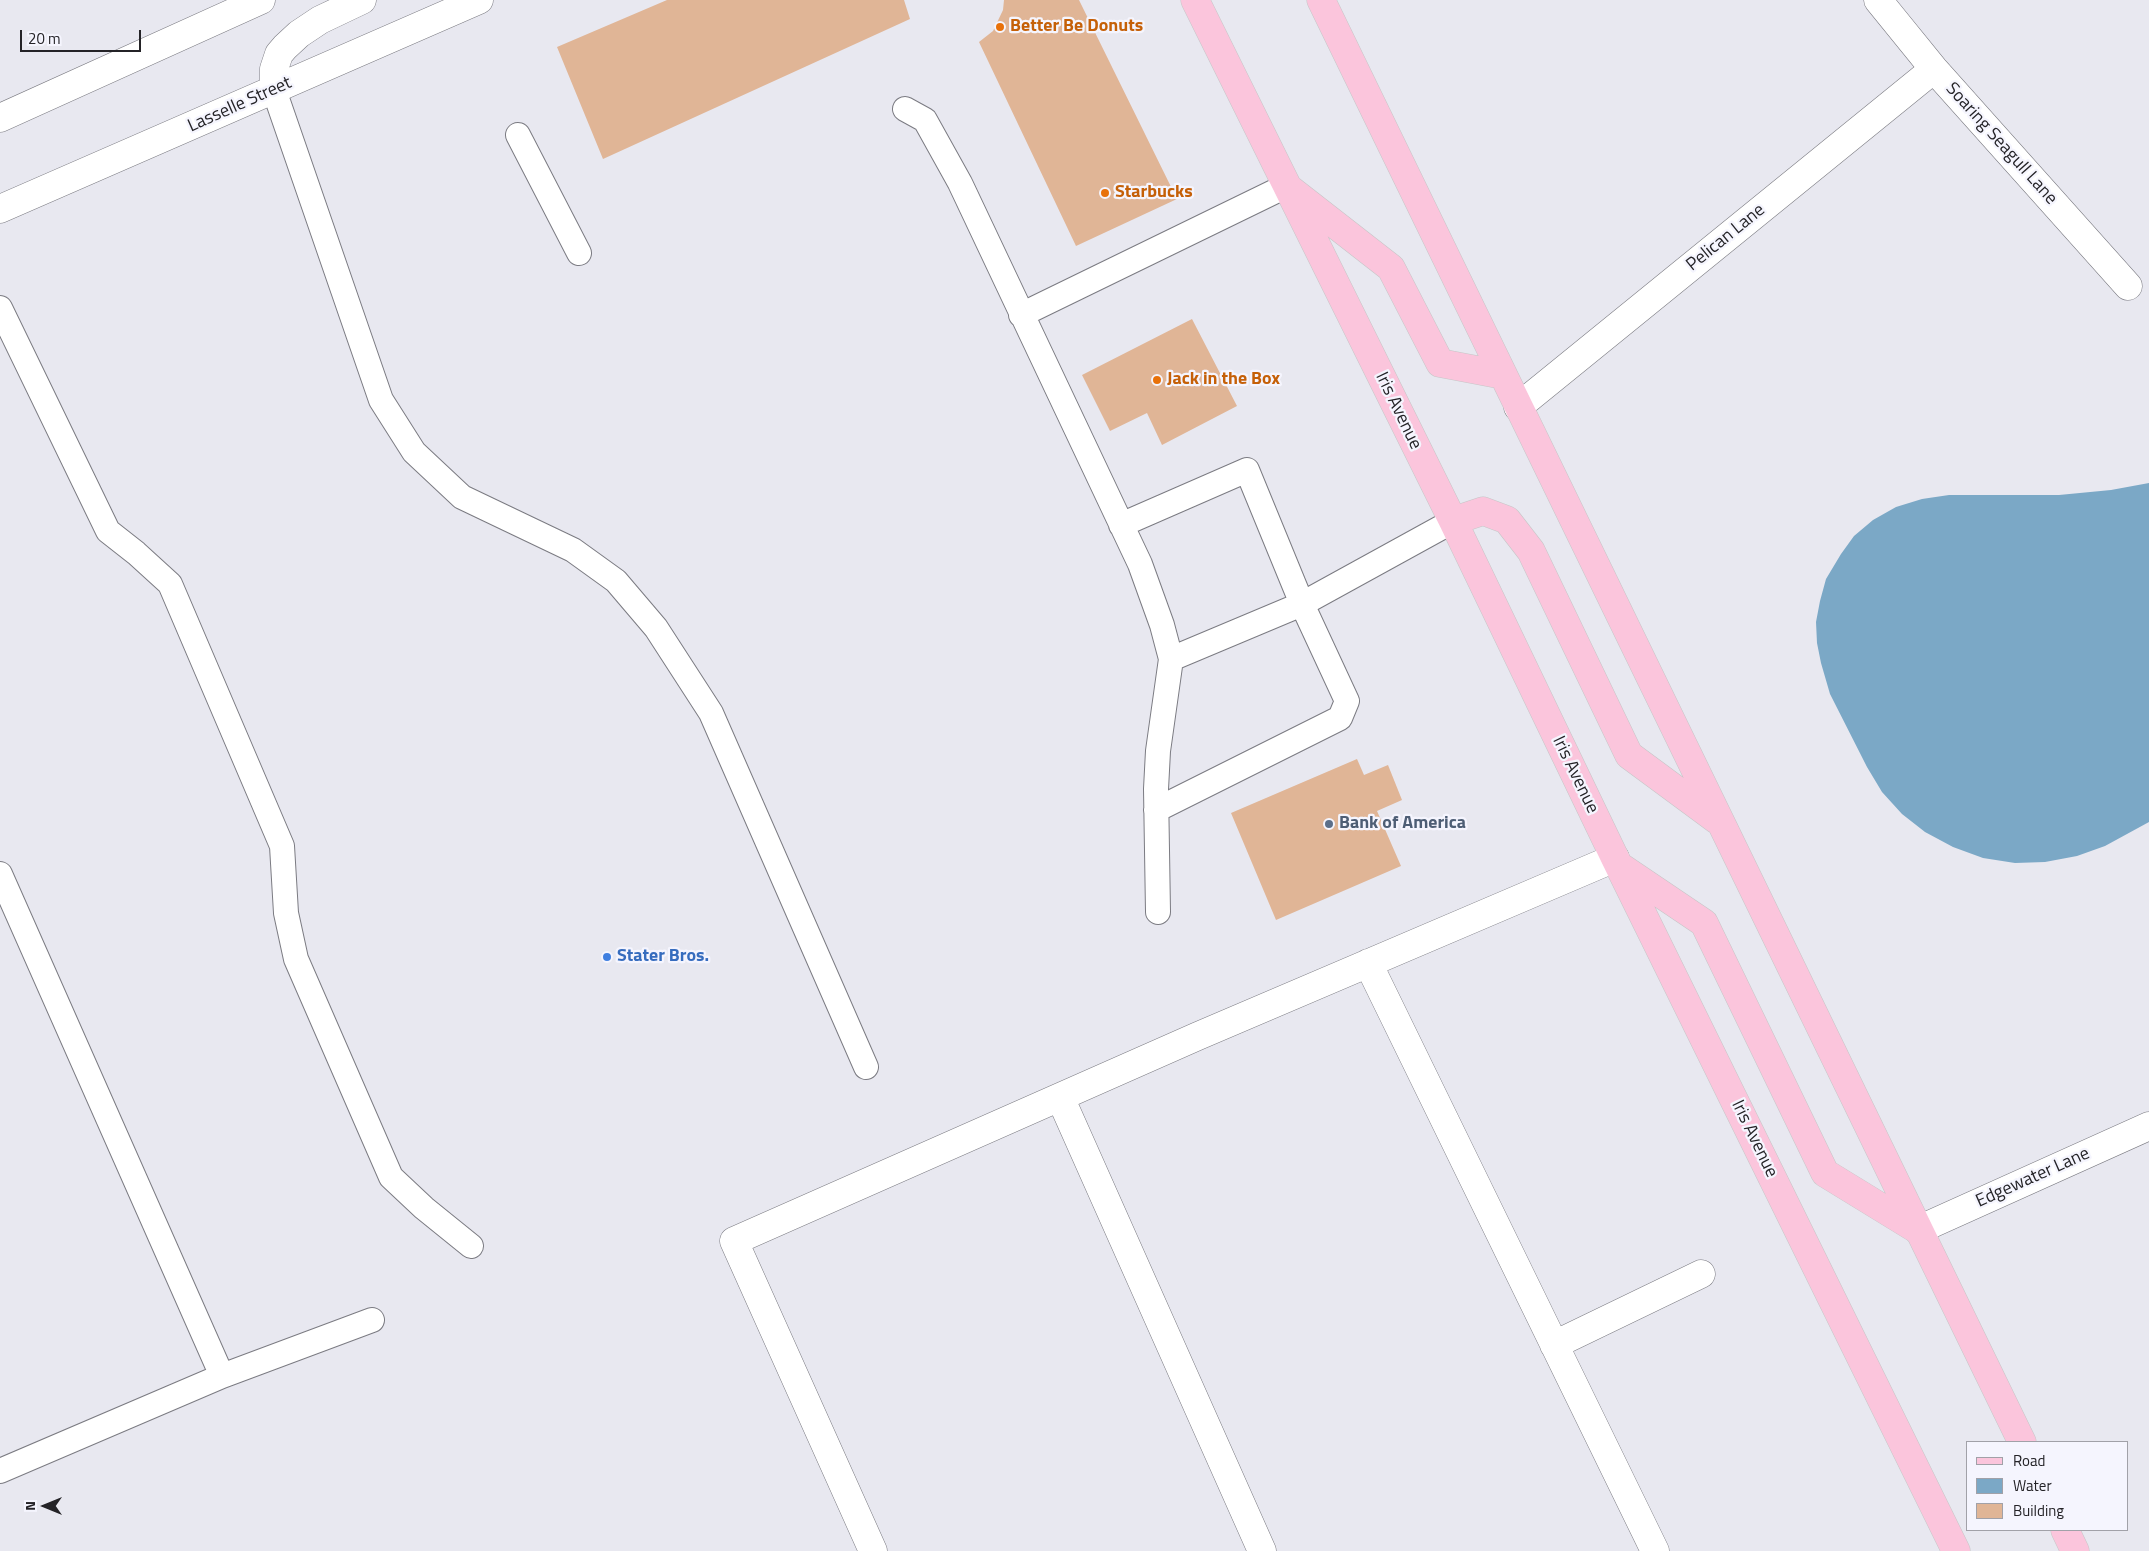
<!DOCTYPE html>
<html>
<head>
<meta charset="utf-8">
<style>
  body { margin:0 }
  #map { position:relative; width:2149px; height:1551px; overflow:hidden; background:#e8e8f0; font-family:"Titillium Web",sans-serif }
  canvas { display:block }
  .legend { position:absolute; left:1966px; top:1441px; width:162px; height:90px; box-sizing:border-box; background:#f5f5fe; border:1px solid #a1a1a8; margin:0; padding:6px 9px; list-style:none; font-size:15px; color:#242327 }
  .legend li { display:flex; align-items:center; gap:10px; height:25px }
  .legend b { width:25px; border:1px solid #a1a1a8 }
  .north { position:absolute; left:20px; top:1481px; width:50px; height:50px; -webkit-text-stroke:4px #f5f5fe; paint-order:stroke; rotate:270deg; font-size:14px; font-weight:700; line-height:20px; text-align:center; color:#242327 }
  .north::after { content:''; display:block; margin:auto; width:18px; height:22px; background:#242327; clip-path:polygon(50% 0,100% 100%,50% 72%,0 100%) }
  .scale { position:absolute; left:20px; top:30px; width:121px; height:22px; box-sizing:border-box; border:2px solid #242327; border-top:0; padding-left:6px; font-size:15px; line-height:18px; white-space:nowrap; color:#242327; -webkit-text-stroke:4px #f5f5fe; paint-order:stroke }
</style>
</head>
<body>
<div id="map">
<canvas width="2149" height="1551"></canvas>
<ul class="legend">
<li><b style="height:6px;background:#fbc5dc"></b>Road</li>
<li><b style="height:14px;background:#7ba8c6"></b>Water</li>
<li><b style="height:14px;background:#e0b596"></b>Building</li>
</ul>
<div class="north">N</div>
<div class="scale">20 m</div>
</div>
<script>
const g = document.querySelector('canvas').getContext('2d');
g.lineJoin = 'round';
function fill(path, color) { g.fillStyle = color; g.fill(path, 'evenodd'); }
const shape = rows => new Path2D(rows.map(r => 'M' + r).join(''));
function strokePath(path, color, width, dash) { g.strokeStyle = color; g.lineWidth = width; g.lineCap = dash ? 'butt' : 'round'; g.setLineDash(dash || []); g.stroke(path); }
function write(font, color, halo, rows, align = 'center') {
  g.font = font + ' "Titillium Web",sans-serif'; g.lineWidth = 4.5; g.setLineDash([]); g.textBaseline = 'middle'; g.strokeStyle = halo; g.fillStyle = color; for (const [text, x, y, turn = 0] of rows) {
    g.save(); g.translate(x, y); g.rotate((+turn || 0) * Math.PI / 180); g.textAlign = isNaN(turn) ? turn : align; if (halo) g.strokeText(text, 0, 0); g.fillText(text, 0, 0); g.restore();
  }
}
const water = shape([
  [2149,483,2149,822,2105,846,2077,856,2045,862,2015,863,1983,858,1953,847,1925,832,1902,814,1882,792,1867,767,1830,694,1821,663,1817,643,1816,622,1820,601,1826,579,1841,554,1854,536,1873,520,1896,507,1922,499,1949,495,2059,495,2111,490]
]);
const building = shape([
  [667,0,904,0,910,19,603,159,557,47],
  [1004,0,1079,0,1177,199,1076,246,979,42,993,31,1003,10],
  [1192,319,1237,406,1162,445,1147,413,1110,431,1082,375],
  [1357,759,1364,775,1388,765,1402,800,1377,811,1401,866,1276,920,1231,813]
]);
const service = shape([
  [274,90,381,400,414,452,462,497,573,550,616,581,656,628,711,713,866,1067],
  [905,109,925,120,960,183,1140,564,1162,625,1171,659,1158,751,1156,789,1158,912],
  [518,135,579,253],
  [0,308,108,531,136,553,170,584,282,846,286,913,296,959,391,1177,424,1208,471,1246],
  [1021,315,1286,186],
  [1121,525,1247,470,1302,604,1347,701,1340,718,1156,810],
  [1171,659,1302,604,1453,521],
  [0,874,222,1376],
  [0,1471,222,1376,372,1320]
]);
const minor = shape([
  [1878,0,1934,69,2128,286],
  [1518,407,1934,69],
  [1368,963,1655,1551],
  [1060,1097,1262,1551],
  [1918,1230,2149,1126],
  [1554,1345,1701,1274],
  [873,1551,734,1241,1198,1036,1615,858]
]);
const secondary = shape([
  [274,90,274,69,279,54,285,47,299,34,320,20,362,0],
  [0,118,261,0],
  [0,209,479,0]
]);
const primary = shape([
  [1195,0,1453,521,1615,858,1956,1551],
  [1321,0,2022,1442],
  [1291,190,1391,268,1440,363,1503,375],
  [1453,521,1483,511,1507,520,1531,551,1629,755,1717,820],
  [1621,867,1704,923,1825,1173,1918,1230],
  [2065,1530,2075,1551]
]);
const markers = [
  [1000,27,5,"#e8710a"],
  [1105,193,5,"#e8710a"],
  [1157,380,5,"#e8710a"],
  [1329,824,5,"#5c6f8a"],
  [607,957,5,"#3f7fe0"]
];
const foodNames = [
  ["Better Be Donuts",1010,27],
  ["Starbucks",1115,193],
  ["Jack in the Box",1167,380]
];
const streetNames = [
  ["Lasselle Street",240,105,-24],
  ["Soaring Seagull Lane",2001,144,48],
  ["Pelican Lane",1726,238,-39],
  ["Iris Avenue",1398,411,64],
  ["Iris Avenue",1575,775,64],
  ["Iris Avenue",1754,1139,64],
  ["Edgewater Lane",2033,1178,-24]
];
const serviceNames = [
  ["Bank of America",1339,824]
];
const shopNames = [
  ["Stater Bros.",617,957]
];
fill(water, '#7ba8c6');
fill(building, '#e0b596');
strokePath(service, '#7b7b82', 26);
strokePath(minor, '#7b7b82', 29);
strokePath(secondary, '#7b7b82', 29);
strokePath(primary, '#c6c6c7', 29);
strokePath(service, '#fff', 24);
strokePath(minor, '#fff', 28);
strokePath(secondary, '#fff', 28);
strokePath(primary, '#fbc5dc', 28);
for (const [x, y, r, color] of markers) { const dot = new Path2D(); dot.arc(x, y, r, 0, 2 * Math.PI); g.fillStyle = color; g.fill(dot); strokePath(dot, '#f5f5fe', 2); }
write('bold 18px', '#c56008', '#f5f5fe', foodNames, 'left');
write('18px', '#242327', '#f5f5fe', streetNames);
write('bold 18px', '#4e5e75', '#f5f5fe', serviceNames, 'left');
write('bold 18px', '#366cbe', '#f5f5fe', shopNames, 'left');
</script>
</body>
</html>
